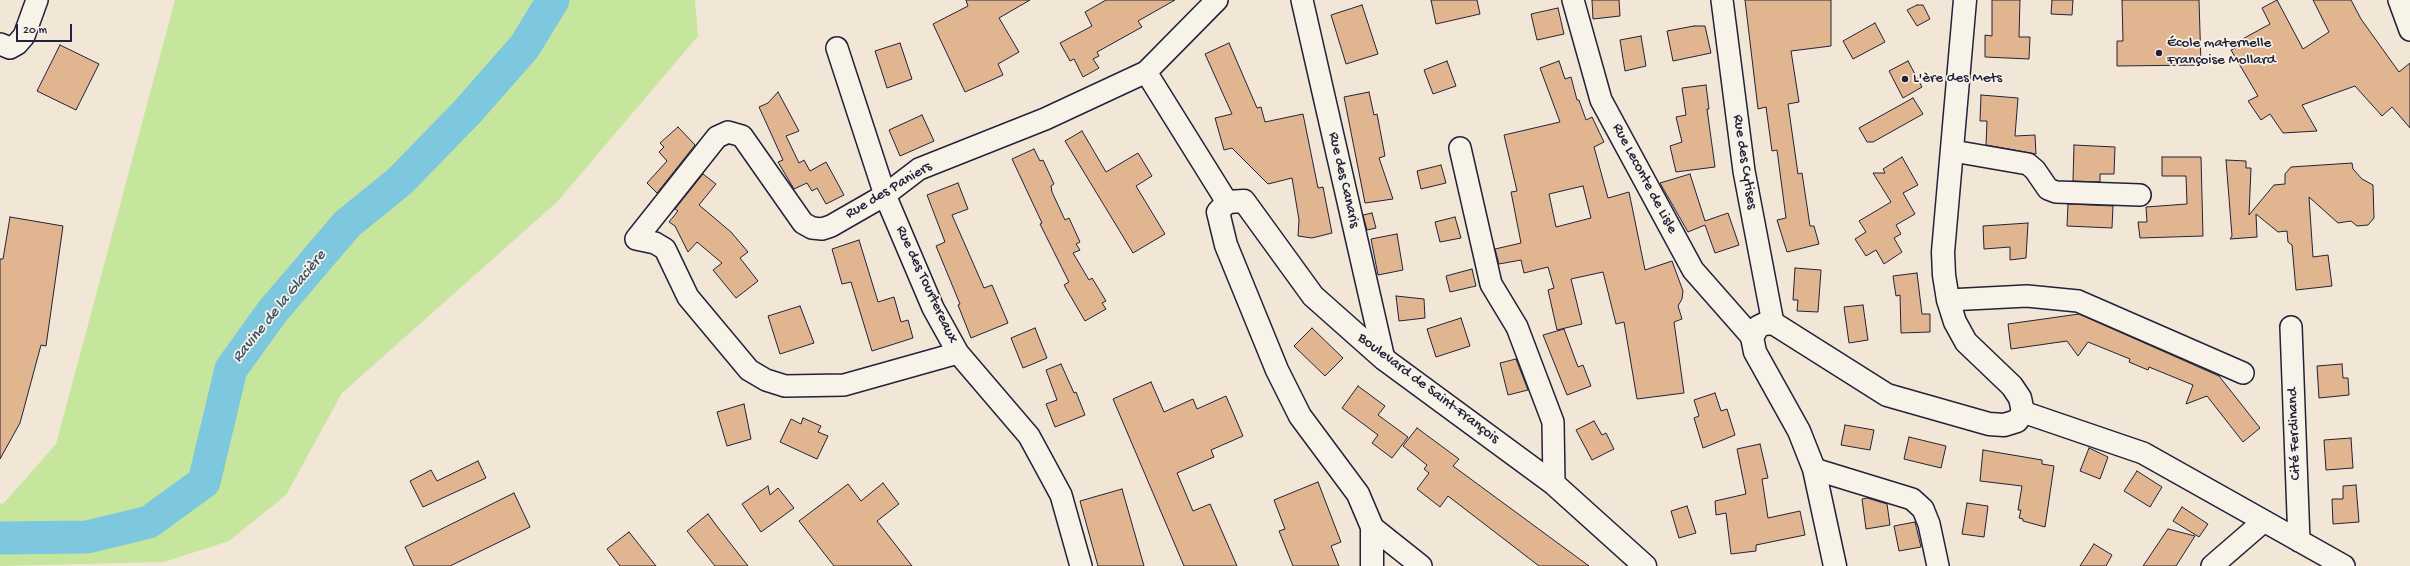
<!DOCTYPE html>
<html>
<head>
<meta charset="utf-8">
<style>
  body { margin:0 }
  #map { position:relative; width:2410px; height:566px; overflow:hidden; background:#f2e7d6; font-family:"Gochi Hand",sans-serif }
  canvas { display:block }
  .scale { position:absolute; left:16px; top:24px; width:56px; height:18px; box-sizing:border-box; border:2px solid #22223b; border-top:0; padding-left:5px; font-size:12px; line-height:14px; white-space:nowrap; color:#22223b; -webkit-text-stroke:3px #f7f3e8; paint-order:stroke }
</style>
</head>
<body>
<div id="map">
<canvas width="2410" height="566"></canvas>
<div class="scale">20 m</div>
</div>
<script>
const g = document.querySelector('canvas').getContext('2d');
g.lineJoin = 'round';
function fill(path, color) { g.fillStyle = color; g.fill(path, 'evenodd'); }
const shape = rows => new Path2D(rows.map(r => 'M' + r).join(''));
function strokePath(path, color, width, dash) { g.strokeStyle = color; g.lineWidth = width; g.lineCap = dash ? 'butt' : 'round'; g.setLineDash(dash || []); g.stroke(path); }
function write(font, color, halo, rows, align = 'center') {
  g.font = font + ' "Gochi Hand",sans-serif'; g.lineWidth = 3.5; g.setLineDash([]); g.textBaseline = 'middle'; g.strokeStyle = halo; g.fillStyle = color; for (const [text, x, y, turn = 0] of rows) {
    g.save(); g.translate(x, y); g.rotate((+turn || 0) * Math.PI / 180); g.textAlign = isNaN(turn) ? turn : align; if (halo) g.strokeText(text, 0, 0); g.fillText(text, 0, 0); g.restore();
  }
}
const green = shape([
  [175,0,695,0,698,36,557,202,342,393,286,495,229,541,164,562,0,566,0,503,3,504,56,444]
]);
const river = shape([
  [0,538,87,537,149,522,204,482,231,369,272,312,347,224,400,181,468,111,525,46,553,0]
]);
const building = shape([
  [966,0,1030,0,999,18,1019,52,998,64,1003,75,965,92,933,24,968,6,966,0],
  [1106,0,1175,0,1138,21,1142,27,1097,52,1099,56,1093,59,1099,68,1083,77,1074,59,1070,61,1060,43,1092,26,1085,12,1106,0],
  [1431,0,1477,0,1480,14,1436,24,1431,0],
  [1592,0,1619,0,1620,16,1593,19,1592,0],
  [1745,0,1831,0,1831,46,1791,51,1799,102,1788,104,1798,174,1802,173,1810,226,1814,226,1819,244,1787,252,1777,220,1786,218,1777,150,1772,151,1766,107,1758,109,1745,0],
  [1992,0,2020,0,2019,37,2030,37,2029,59,1985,57,1985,35,1992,36,1992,0],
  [2052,0,2073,0,2072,15,2051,14,2052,0],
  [2122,0,2199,0,2201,65,2117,66,2117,41,2123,41,2122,0],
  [2277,0,2303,49,2329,32,2313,0,2351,0,2361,19,2399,72,2410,63,2410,128,2392,107,2382,116,2355,86,2302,105,2317,131,2283,133,2270,114,2261,120,2248,101,2258,96,2231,50,2239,46,2237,42,2270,24,2262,8,2277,0],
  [1362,5,1378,54,1346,64,1331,15,1362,5],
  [1917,5,1923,5,1930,19,1917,26,1907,10,1917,5],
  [1558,8,1564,34,1537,40,1531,14,1558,8],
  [1875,23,1885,42,1853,59,1843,41,1875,23],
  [1694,26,1705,26,1711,53,1673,61,1667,31,1694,26],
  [1641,36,1646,66,1625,71,1620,40,1641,36],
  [900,43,912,79,887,88,875,51,900,43],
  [1229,43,1257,108,1261,107,1265,122,1303,114,1318,188,1323,187,1332,233,1312,238,1298,236,1299,220,1292,178,1268,184,1232,148,1224,150,1215,118,1232,114,1205,54,1229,43],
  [60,45,99,64,76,110,37,91,60,45],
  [1447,61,1456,86,1433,94,1424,70,1447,61],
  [1559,61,1565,79,1571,77,1577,100,1579,100,1586,120,1592,117,1604,142,1594,147,1608,198,1629,192,1645,270,1672,261,1683,291,1682,299,1678,306,1682,319,1674,322,1684,393,1637,399,1624,322,1616,324,1603,272,1571,279,1582,324,1557,330,1548,290,1554,288,1548,267,1524,273,1521,260,1499,264,1495,249,1521,243,1511,192,1517,191,1504,135,1560,122,1540,68,1559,61],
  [1583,186,1591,218,1556,227,1549,194,1583,186],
  [1908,61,1922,87,1903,98,1889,71,1908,61],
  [1706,85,1709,109,1707,109,1715,167,1676,172,1670,146,1682,142,1676,117,1686,115,1682,88,1706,85],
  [778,92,799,131,786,136,799,163,804,160,810,171,826,162,844,195,826,204,817,188,812,191,807,183,794,189,778,162,783,160,759,107,768,103,778,92],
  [1369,92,1374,115,1377,114,1385,156,1379,158,1393,199,1365,203,1344,97,1369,92],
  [1981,95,2018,98,2015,136,2035,135,2036,154,1986,145,1987,121,1980,121,1981,95],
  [1913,98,1923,114,1873,142,1867,142,1859,128,1913,98],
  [922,115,934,141,900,156,889,130,922,115],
  [678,127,695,145,657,193,647,183,667,161,659,152,664,147,660,143,678,127],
  [1082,131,1106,172,1138,153,1152,176,1136,186,1165,234,1133,253,1065,141,1082,131],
  [2074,145,2115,147,2114,174,2100,174,2100,182,2073,181,2074,145],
  [1034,149,1040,161,1043,160,1054,184,1051,186,1052,192,1065,220,1069,218,1080,242,1076,244,1080,250,1073,253,1089,280,1092,278,1106,301,1102,303,1106,309,1085,321,1064,285,1069,282,1040,224,1042,223,1012,159,1034,149],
  [1902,157,1918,185,1903,193,1915,214,1896,225,1901,234,1894,238,1902,252,1884,264,1876,250,1866,256,1855,239,1866,232,1859,221,1891,202,1873,173,1885,173,1883,169,1902,157],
  [2162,157,2201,157,2203,236,2140,238,2138,222,2147,222,2146,207,2187,204,2186,176,2162,176,2162,157],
  [2226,160,2246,161,2246,168,2251,168,2249,215,2274,185,2285,184,2285,174,2291,167,2352,163,2353,169,2362,179,2373,185,2374,218,2368,225,2357,226,2351,221,2338,223,2309,197,2313,257,2328,255,2332,286,2296,290,2292,245,2288,242,2287,231,2278,232,2256,214,2257,237,2230,239,2232,236,2226,160],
  [1441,165,1446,183,1421,189,1417,171,1441,165],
  [703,174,716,184,699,205,731,232,748,252,740,258,758,281,736,298,713,270,722,263,697,242,688,252,675,226,669,222,678,211,675,209,703,174],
  [1690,174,1705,221,1728,213,1739,245,1715,253,1705,225,1688,232,1660,183,1690,174],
  [958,183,968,209,952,215,984,288,992,285,1008,323,971,338,958,305,960,304,936,246,945,242,927,195,958,183],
  [2068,204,2113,206,2112,228,2067,226,2068,204],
  [1372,213,1376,228,1367,230,1363,215,1372,213],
  [10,217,63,226,46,346,41,345,20,423,0,459,0,259,3,259,10,217],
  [1455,217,1461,238,1440,242,1435,222,1455,217],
  [2028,223,2026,258,2010,260,2010,247,1984,249,1983,226,2028,223],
  [1397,234,1403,270,1378,275,1371,239,1397,234],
  [859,240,878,302,894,297,901,322,908,320,913,338,872,351,851,282,842,284,832,249,859,240],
  [1795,268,1821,270,1818,312,1797,311,1798,300,1793,300,1795,268],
  [1472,269,1476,286,1450,292,1446,276,1472,269],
  [1917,273,1922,314,1930,314,1930,332,1901,333,1900,295,1896,296,1893,276,1917,273],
  [1396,296,1424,299,1425,318,1399,321,1396,296],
  [1863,305,1868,340,1849,343,1844,307,1863,305],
  [800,306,814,343,780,354,768,316,800,306],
  [2079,314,2219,376,2260,428,2243,442,2207,396,2186,404,2193,385,2149,367,2148,370,2129,362,2130,359,2088,342,2078,356,2067,341,2011,349,2008,324,2079,314],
  [1461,318,1470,346,1436,357,1427,329,1461,318],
  [1035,328,1047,358,1023,368,1011,338,1035,328],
  [1312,328,1343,358,1325,376,1294,346,1312,328],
  [1564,329,1578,367,1583,365,1591,386,1567,395,1543,335,1564,329],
  [1516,359,1528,390,1508,395,1500,363,1516,359],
  [1061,364,1074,393,1076,392,1085,415,1055,427,1046,404,1057,400,1046,370,1061,364],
  [2342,364,2343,378,2348,378,2349,395,2319,398,2317,366,2342,364],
  [1151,382,1164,412,1193,399,1197,409,1226,396,1243,436,1211,450,1214,457,1177,473,1193,511,1210,504,1237,566,1184,566,1113,399,1151,382],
  [1358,386,1385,406,1378,415,1408,437,1392,458,1372,443,1378,435,1342,408,1358,386],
  [1715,393,1721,411,1727,409,1735,435,1703,448,1694,418,1699,416,1694,400,1715,393],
  [744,404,751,439,727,446,717,412,744,404],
  [803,418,821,426,818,432,828,436,817,459,780,442,791,419,801,424,803,418],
  [1594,421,1602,435,1606,433,1614,449,1592,460,1576,430,1594,421],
  [1845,425,1874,430,1870,450,1841,445,1845,425],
  [1417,428,1459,459,1453,466,1589,566,1539,566,1448,496,1440,507,1417,489,1429,473,1424,469,1427,465,1403,446,1417,428],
  [1909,437,1946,446,1941,468,1904,459,1909,437],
  [2351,438,2353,468,2326,470,2324,440,2351,438],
  [1760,444,1768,478,1762,479,1768,518,1800,511,1805,535,1756,545,1756,551,1731,554,1726,513,1716,515,1715,501,1746,494,1737,449,1760,444],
  [2089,448,2108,457,2100,479,2080,471,2089,448],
  [1983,450,2042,460,2042,464,2054,466,2045,527,2023,521,2023,519,2019,518,2021,510,2018,510,2022,486,1980,481,1983,450],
  [478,461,486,478,423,507,410,481,431,470,437,481,478,461],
  [2137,471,2162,487,2150,507,2124,491,2137,471],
  [1318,482,1341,542,1331,546,1339,566,1293,566,1279,531,1285,529,1274,500,1318,482],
  [883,483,899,504,877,521,912,566,834,566,799,521,848,484,861,501,883,483],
  [2356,485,2359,522,2333,524,2332,499,2343,499,2343,486,2356,485],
  [768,486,770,495,778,488,794,508,761,532,742,504,768,486],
  [1122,489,1144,566,1098,566,1080,501,1122,489],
  [514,493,530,527,450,566,414,566,405,547,514,493],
  [1867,498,1887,504,1890,525,1866,529,1862,499,1867,498],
  [1967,503,1988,506,1984,537,1962,534,1967,503],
  [1687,506,1696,533,1679,538,1671,511,1687,506],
  [2182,507,2208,524,2199,537,2173,521,2182,507],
  [708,514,716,525,748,566,715,566,687,531,708,514],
  [1915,522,1921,547,1899,551,1894,526,1915,522],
  [2168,529,2195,536,2176,566,2143,566,2168,529],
  [629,532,656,566,620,566,607,549,629,532],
  [2094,544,2112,555,2106,566,2080,566,2094,544]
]);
const minor = shape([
  [1302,0,1384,359],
  [1573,0,1601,100,1693,270,1752,337],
  [1722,0,1744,171,1773,323],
  [2399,0,2410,30],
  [0,44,10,48,17,44,24,36,37,0],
  [837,48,885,195,933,308,958,353,1029,436,1061,495,1081,566],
  [1146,72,1227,202],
  [1460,148,1491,284,1517,327,1553,422,1554,484],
  [1953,151,2028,164,2035,170,2048,189,2056,192,2140,195],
  [1948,300,2027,296,2078,301,2243,373],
  [2291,327,2299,541],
  [958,353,844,385,785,386,766,380,749,370,688,297,665,249,655,243,636,239,717,137,728,132,742,136,803,223,812,228,822,229,831,226,885,195,919,169,1045,119,1146,72,1217,0],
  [2023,412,2143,453,2344,566],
  [1814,469,1912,499,1923,509,1929,524,1938,566],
  [1372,527,1421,566],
  [2212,566,2264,521]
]);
const secondary = shape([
  [1372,566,1372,527,1358,494,1300,416,1277,370,1226,245,1218,212,1227,202,1244,201,1313,296,1384,359,1554,484,1645,566],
  [1835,566,1814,469,1799,431,1755,352,1752,337,1758,327,1764,324,1773,323,1887,395,1989,424,2004,425,2017,421,2023,412,2020,398,2012,386,1966,342,1955,322,1948,300,1944,275,1943,252,1965,0]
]);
const markers = [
  [2159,53,4,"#22223b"],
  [1905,79,4,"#22223b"]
];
const poiNames = [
  ["École maternelle",2167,44],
  ["Françoise Mollard",2167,61],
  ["L'ère des Mets",1913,79]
];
const streetNames = [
  ["Rue des Cytises",1744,162,81],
  ["Rue Leconte de Lisle",1644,179,62],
  ["Rue des Canaris",1343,180,77],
  ["Rue des Paniers",889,191,-31],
  ["Rue des Tourtereaux",926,285,65],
  ["Boulevard de Saint-François",1428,389,37],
  ["Cité Ferdinand",2295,434,-92]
];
const waterNames = [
  ["Ravine de la Glacière",280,307,-51]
];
fill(green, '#c6e59d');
strokePath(river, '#7dc8de', 33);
fill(building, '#e0b590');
strokePath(building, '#22223b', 1);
strokePath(minor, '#22223b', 24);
strokePath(secondary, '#22223b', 25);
strokePath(minor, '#f7f3e8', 21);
strokePath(secondary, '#f7f3e8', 22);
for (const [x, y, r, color] of markers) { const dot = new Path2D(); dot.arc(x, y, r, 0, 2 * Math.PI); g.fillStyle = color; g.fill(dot); strokePath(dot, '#f7f3e8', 1.5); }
write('15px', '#22223b', '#f7f3e8', poiNames, 'left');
write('15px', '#22223b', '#f7f3e8', streetNames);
write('italic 16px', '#3d546c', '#f7f3e8', waterNames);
</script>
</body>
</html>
